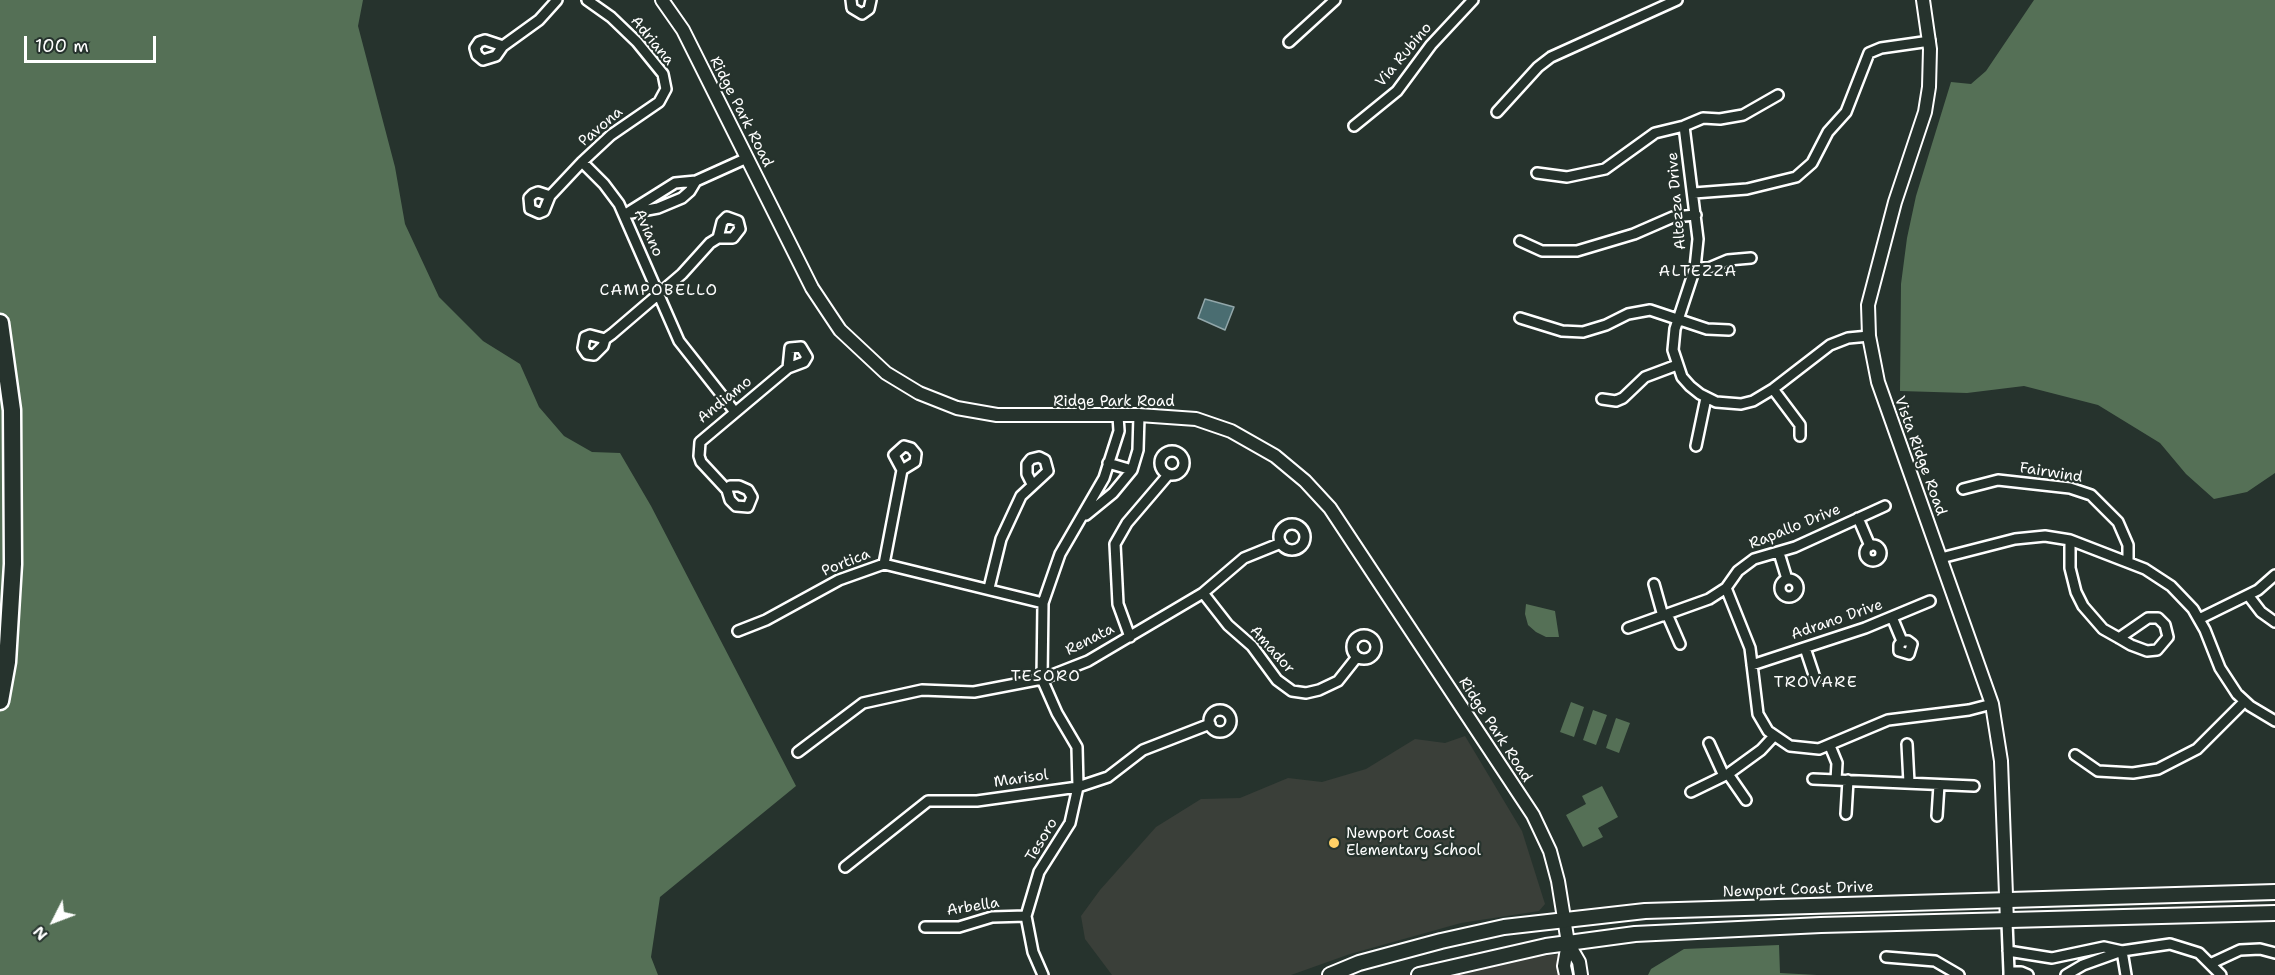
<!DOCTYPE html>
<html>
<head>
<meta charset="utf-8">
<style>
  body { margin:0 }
  #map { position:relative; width:2275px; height:975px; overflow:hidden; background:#26332d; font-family:"Shantell Sans",sans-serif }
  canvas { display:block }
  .north { position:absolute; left:24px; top:891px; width:60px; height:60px; -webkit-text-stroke:4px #26332d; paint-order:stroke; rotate:228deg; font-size:16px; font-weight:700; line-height:24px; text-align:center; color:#fff }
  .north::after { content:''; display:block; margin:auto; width:21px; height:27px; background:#fff; clip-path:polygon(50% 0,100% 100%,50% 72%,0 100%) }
  .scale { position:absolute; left:24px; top:36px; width:132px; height:27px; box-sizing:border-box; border:3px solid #fff; border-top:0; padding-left:8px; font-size:18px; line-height:21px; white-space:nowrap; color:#fff; -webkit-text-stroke:4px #26332d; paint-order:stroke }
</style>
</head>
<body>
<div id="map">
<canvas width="2275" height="975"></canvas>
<div class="north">N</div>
<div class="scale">100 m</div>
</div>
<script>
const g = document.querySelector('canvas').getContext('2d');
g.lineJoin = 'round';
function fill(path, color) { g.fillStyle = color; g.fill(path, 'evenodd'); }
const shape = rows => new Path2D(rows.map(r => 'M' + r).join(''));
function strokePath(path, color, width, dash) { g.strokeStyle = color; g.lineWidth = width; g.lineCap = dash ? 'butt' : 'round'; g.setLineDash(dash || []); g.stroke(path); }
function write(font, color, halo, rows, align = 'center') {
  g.font = font + ' "Shantell Sans",sans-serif'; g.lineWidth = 4.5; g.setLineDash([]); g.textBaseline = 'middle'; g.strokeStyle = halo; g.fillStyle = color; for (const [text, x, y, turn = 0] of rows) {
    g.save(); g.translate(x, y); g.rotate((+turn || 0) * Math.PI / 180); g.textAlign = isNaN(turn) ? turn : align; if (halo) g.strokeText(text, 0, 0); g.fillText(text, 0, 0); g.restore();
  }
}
const built = shape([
  [1465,736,1522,831,1545,904,1539,911,1461,923,1350,954,1291,975,1112,975,1085,939,1081,916,1100,890,1156,827,1201,799,1240,798,1288,778,1322,782,1366,769,1415,739,1445,743],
  [1560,954,1563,975,1428,975,1446,968]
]);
const green = shape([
  [0,0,363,0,358,26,395,167,405,224,439,297,483,341,520,364,539,407,564,436,592,452,620,453,651,506,796,786,660,897,651,957,658,975,0,975],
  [2034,0,2275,0,2275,473,2247,492,2214,499,2186,474,2160,443,2098,405,2024,386,1967,393,1900,391,1901,284,1907,238,1916,196,1951,82,1971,84,1986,71],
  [1526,604,1555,611,1559,637,1546,637,1536,632,1528,625,1525,614],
  [1571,702,1584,707,1574,737,1560,732],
  [1593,710,1607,715,1596,745,1583,740],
  [1616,718,1630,723,1619,753,1606,748],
  [1602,786,1618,817,1598,828,1603,837,1583,847,1566,815,1586,804,1582,796],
  [1779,945,1780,973,1817,975,1648,975,1651,969,1684,949]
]);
const water = shape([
  [1205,299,1234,307,1225,330,1198,318,1205,299]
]);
const street = shape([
  [851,0,852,8,862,14,869,9,871,0],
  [1289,42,1335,0],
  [503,46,485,40,479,42,475,48,477,55,483,60,496,56,503,46,539,20,557,0],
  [1497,112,1538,67,1551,57,1677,0],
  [1354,126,1397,91,1431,45,1473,0],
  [1684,126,1698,239,1695,268,1675,329,1673,350,1682,377,1690,386,1700,394,1716,402,1741,404,1753,401,1773,389,1830,345,1848,338,1869,336],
  [582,162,604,184,619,204,679,341,735,412],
  [1537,173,1567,177,1605,169,1655,133,1684,126,1703,118,1720,119,1743,115,1778,95],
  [1694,193,1747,189,1796,177,1812,163,1828,132,1846,112,1869,53,1881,48,1930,41],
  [550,196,538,192,533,194,529,198,530,209,539,213,544,211,550,196,582,162,611,135,659,102,666,89,663,74,637,42,611,17,587,0],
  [631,213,658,208,682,198,690,191,696,181],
  [624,215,675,183,696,181,747,158],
  [1520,241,1542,251,1577,251,1634,234,1673,217,1696,215],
  [1695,268,1709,268,1728,260,1751,258],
  [1520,318,1562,331,1583,332,1606,325,1628,314,1650,310,1707,329,1729,330],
  [605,339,603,346,594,355,587,354,583,348,585,337,590,335,605,339,612,334,682,274,710,243,718,238,733,238,740,229,738,221,727,217,722,222,718,238],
  [1773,389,1800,425,1800,436],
  [1602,399,1616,401,1623,398,1645,377,1677,365],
  [1696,446,1706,398],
  '1160 463a12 12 0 1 1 24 0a12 12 0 1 1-24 0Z',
  [1108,463,1132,470],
  [1963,489,1998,480,2070,488,2091,495,2118,522,2128,545,2128,562],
  [727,490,730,486,739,486,748,490,752,497,748,507,736,506,730,500,727,490,701,462,699,456,700,442,788,368,804,362,807,357,801,347,790,348,788,368],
  [1086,515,1113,493,1132,470,1138,450,1139,415],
  [1858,518,1870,546],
  '1279 537a13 13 0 1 1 26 0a13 13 0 1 1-26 0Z',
  [2070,540,2070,568,2076,592,2083,606,2103,629,2119,638,2131,645,2147,651,2157,650,2168,637,2165,625,2158,618,2148,618,2119,638],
  '1865 553a8 8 0 1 1 16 0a8 8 0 1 1-16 0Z',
  [1779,553,1787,579],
  [1941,558,2015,539,2045,536,2070,540,2145,569,2171,586,2193,609,2205,630,2220,668,2237,694,2250,706,2275,721],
  [884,564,902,470,894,455,904,446,911,448,916,454,915,462,902,470],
  '1780 588a9 9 0 1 1 18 0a9 9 0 1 1-18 0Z',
  [1654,584,1663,616],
  [989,588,1001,539,1021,496,1048,471,1045,460,1039,457,1031,459,1027,464,1027,474,1032,484],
  [1726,588,1750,648,1758,714,1768,731,1790,746,1819,749,1888,720,1969,710,1992,704],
  [1203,593,1228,625,1252,646,1277,680,1292,691,1306,693,1319,690,1338,681,1357,657],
  [2248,595,2261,612,2275,622],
  [1667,614,1680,644],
  [1892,617,1902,641,1899,645,1899,651,1909,654,1912,644,1908,641,1902,641],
  [2199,619,2258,590,2275,575],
  [1628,628,1709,599,1726,588,1738,571,1754,559,1795,547,1885,506],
  [738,631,766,620,839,580,884,564,1043,603],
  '1352 647a12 12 0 1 1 24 0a12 12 0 1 1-24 0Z',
  [1130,637,1118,604,1115,544,1127,523,1168,475],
  [1805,648,1815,678],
  [1752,665,1865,628,1930,601],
  '1209 721a11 11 0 1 1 22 0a11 11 0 1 1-22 0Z',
  [1709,743,1724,776],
  [1907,744,1909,783],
  [1830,746,1837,763,1836,780],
  [798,752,863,703,922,690,974,692,1042,679,1088,661,1203,593,1244,558,1281,543],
  [2075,755,2098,771,2133,773,2158,769,2197,749,2244,702],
  [1728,774,1746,800],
  [1813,779,1974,786],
  [1691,792,1728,774,1761,750,1774,736],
  [1846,814,1848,780],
  [1937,816,1939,785],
  [845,867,928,801,977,801,1078,787,1108,777,1143,750,1210,724],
  [2007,922,2009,972],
  [925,927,959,927,992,917,1026,916],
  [2008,951,2052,958,2104,947,2122,951],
  [2122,951,2126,975],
  [1886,957,1935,961,1959,975],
  [2212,963,2240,950,2260,949,2275,953],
  [1043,975,1033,952,1026,916,1039,872,1070,823,1078,787,1077,747,1057,713,1042,679,1043,603,1060,554,1104,478,1119,431,1118,416],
  [2009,975,2009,972,2021,972,2028,975],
  [2066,975,2083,965,2122,951,2170,944,2199,953,2221,975]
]);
const secondary = shape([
  [662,0,683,30,812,288,840,330,886,373,919,393,957,408,997,415,1139,415,1196,419,1231,431,1275,456,1305,481,1330,508,1533,815,1550,851,1558,881,1568,943,1564,966,1566,975],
  [1923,0,1930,49,1929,87,1925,112,1895,202,1868,305,1869,336,1878,382,1992,704,2001,761,2007,922],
  [1568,943,1579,962,1581,975]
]);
const primary = shape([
  [1330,975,1359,963,1441,941,1504,927,1645,911,2275,892],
  [1419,975,1546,946,1635,934,1821,925,2275,913]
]);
const highway = shape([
  [0,323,12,410,13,564,7,662,0,701]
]);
const markers = [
  [1334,843,6,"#ffd166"]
];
const streetNames = [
  ["Adriana",652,41,50],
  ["Via Rubino",1404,55,-50],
  ["Ridge Park Road",741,112,63],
  ["Pavona",601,127,-40],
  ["Altezza Drive",1677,201,-95],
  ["Aviano",648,233,66],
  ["Andiamo",725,400,-39],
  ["Ridge Park Road",1114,402],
  ["Vista Ridge Road",1920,456,70],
  ["Fairwind",2051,473,9],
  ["Rapallo Drive",1795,527,-22],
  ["Portica",846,563,-22],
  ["Adrano Drive",1837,620,-19],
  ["Renata",1090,640,-27],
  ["Amador",1272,650,48],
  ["Ridge Park Road",1495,730,57],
  ["Marisol",1021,779,-8],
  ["Tesoro",1042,840,-59],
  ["Newport Coast Drive",1798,890,-2],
  ["Arbella",973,907,-9]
];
const poiNames = [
  ["Newport Coast",1346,834],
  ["Elementary School",1346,851]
];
const neighbourhoodNames = [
  ["ALTEZZA",1698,272],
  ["CAMPOBELLO",659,291],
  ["TESORO",1046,677],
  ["TROVARE",1816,683]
];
fill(built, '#3a3f39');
fill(green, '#557056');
fill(water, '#4a6d71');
strokePath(water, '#92a7aa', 1.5);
strokePath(street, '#fff', 14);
strokePath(secondary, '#fff', 16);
strokePath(primary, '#fff', 18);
strokePath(highway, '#fff', 21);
strokePath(street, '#26332d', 9);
strokePath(secondary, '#26332d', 12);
strokePath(primary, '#26332d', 14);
strokePath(highway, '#26332d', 16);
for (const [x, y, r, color] of markers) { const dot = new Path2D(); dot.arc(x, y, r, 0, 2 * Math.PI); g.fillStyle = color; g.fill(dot); strokePath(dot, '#26332d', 2); }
write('15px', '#fff', '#26332d', streetNames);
write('15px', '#fff', '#26332d', poiNames, 'left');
g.letterSpacing = '1.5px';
write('16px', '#fff', '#26332d', neighbourhoodNames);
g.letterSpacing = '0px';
</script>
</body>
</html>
